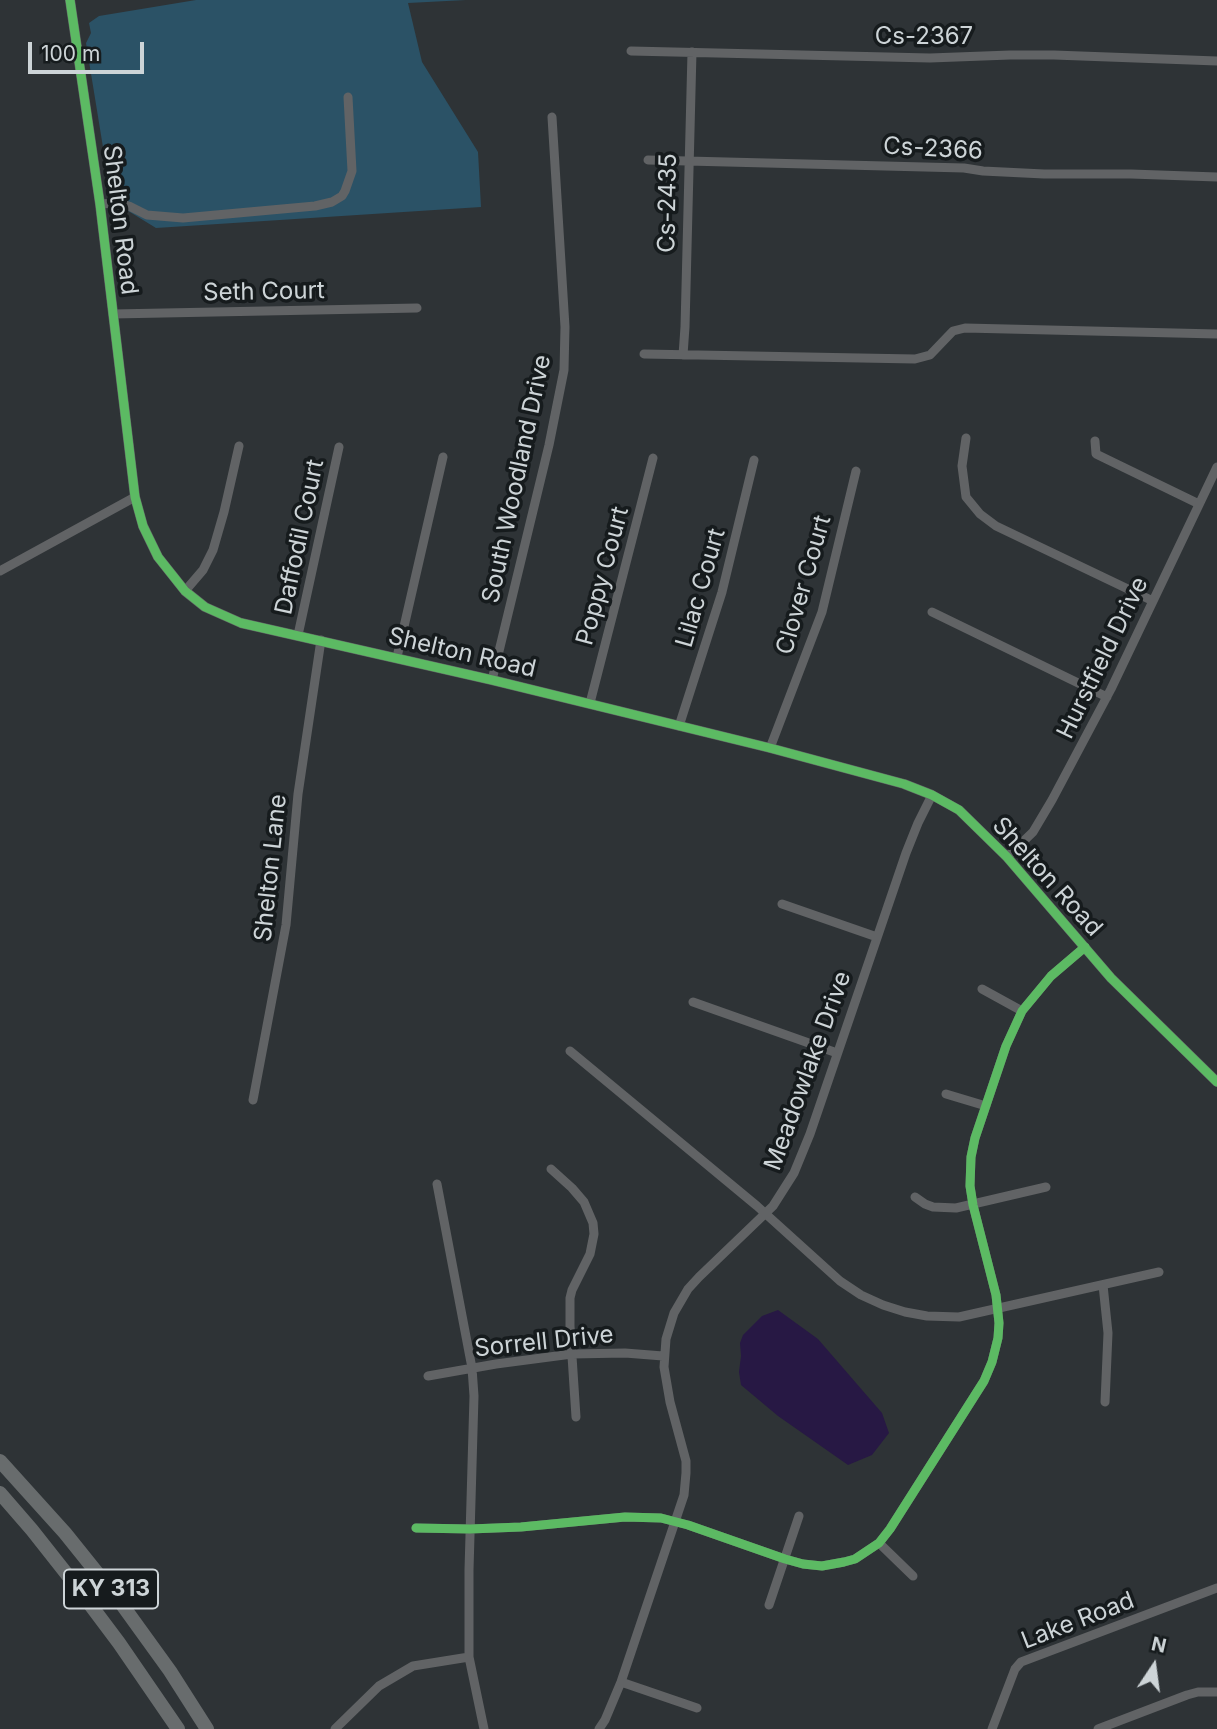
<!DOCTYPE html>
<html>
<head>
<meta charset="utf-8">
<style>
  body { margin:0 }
  #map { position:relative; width:1217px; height:1729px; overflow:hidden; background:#2e3336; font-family:Inter,sans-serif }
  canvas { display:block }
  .north { position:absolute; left:1119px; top:1631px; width:70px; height:70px; -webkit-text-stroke:5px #161b1d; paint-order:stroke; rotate:13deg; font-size:19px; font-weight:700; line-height:28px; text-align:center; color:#cdd4d7 }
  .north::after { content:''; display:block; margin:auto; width:24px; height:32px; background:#cdd4d7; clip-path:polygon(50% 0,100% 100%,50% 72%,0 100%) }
  .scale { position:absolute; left:28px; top:42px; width:116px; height:32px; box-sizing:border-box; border:4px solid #cdd4d7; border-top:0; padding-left:9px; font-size:21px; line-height:24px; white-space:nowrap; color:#cdd4d7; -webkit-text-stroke:5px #161b1d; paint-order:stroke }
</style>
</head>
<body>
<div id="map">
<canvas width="1217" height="1729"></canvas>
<div class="north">N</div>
<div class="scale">100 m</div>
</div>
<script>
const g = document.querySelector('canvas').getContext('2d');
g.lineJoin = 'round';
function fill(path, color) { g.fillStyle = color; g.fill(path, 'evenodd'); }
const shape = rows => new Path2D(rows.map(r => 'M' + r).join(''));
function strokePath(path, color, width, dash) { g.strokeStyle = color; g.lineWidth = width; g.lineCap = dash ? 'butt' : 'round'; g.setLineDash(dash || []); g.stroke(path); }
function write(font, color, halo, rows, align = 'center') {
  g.font = font + ' Inter,sans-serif'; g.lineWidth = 7; g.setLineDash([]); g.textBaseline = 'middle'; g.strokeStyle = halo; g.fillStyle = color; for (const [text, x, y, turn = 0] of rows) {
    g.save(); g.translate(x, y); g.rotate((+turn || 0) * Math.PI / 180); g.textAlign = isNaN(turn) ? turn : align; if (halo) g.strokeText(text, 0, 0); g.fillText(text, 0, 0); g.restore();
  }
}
const green = shape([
  [196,0,466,0,408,3,422,62,478,152,481,207,156,228,125,209,117,208,109,184,86,43,91,33,89,23,99,16]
]);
const water = shape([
  [778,1310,818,1339,882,1413,889,1433,872,1455,848,1465,778,1416,741,1385,739,1372,741,1356,740,1343,743,1335,762,1316]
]);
const minor = shape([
  [631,51,930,58,1010,55,1054,55,1217,61],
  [648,160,964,168,983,171,1044,174,1131,174,1217,177],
  [100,204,118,203,129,206,147,215,183,218,315,206,332,202,342,196,345,191,352,171,348,97],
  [113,314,417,308],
  [644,354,915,359,930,355,953,331,965,328,1217,334],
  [683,355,685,327,692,52],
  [966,438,962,466,966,497,980,514,996,526,1153,601],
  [1095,441,1096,454,1199,504],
  [0,571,135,497],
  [185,591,203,570,213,550,224,512,239,446],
  [932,612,1107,697],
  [298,635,339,447],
  [397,657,443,457],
  [492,680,549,445,564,370,565,327,552,117],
  [590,703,653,458],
  [679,726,722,592,754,460],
  [770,748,822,612,856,471],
  [1007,857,1033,832,1052,800,1111,689,1217,467],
  [782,904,877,937],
  [982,989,1022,1011],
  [693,1002,837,1053],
  [570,1051,757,1206,840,1281,861,1295,883,1305,905,1312,927,1316,959,1317,1159,1272],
  [946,1094,986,1106],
  [253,1100,286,925,298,794,321,640],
  [551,1169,572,1188,584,1202,593,1223,594,1234,590,1254,572,1290,570,1298,570,1326,576,1417],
  [437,1184,472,1368,474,1396,469,1570,469,1657,484,1729],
  [915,1197,925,1204,933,1207,956,1208,1046,1187],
  [1103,1285,1108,1333,1105,1402],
  [428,1376,496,1364,572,1354,625,1353,663,1356],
  [416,1528,470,1529,521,1527,625,1517,661,1518,688,1525,785,1559,803,1564,822,1566,844,1562,855,1559,879,1543,890,1529,984,1381,992,1362,998,1338,999,1323,996,1295,973,1205,970,1186,971,1157,975,1138,1006,1046,1022,1011,1051,976,1085,947],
  [879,1543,913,1576],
  [769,1605,799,1516],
  [621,1682,697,1708],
  [335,1729,379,1686,413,1666,469,1657],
  [599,1729,605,1720,621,1682,684,1495,686,1473,686,1461,670,1402,664,1367,666,1339,674,1313,688,1289,699,1277,773,1206,794,1173,810,1134,906,853,918,823,932,795],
  [992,1729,1015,1669,1021,1662,1217,1588],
  [1098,1729,1187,1695,1198,1692,1217,1692]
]);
const tertiary = shape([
  [70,0,100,204,135,497,143,526,158,557,185,591,205,607,241,623,492,680,770,748,904,784,932,795,959,810,1007,857,1111,978,1217,1082]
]);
const trunk = shape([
  [0,1461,65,1533,118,1599,170,1671,207,1729],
  [0,1493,32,1530,77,1587,119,1643,178,1729]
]);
const cycleway = shape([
  [70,0,100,204,135,497,143,526,158,557,185,591,205,607,241,623,492,680,770,748,904,784,932,795,959,810,1007,857,1111,978,1217,1082],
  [416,1528,470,1529,521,1527,625,1517,661,1518,688,1525,785,1559,803,1564,822,1566,844,1562,855,1559,879,1543,890,1529,984,1381,992,1362,998,1338,999,1323,996,1295,973,1205,970,1186,971,1157,975,1138,1006,1046,1022,1011,1051,976,1085,947]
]);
const shields = [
  [111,1589,94]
];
const shieldNames = [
  ["KY 313",111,1589]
];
const streetNames = [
  ["Cs-2367",924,37],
  ["Cs-2366",933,149,3],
  ["Cs-2435",668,203,-89],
  ["Shelton Road",120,220,83],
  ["Seth Court",264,292,-1],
  ["South Woodland Drive",517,479,-78],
  ["Daffodil Court",300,537,-78],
  ["Poppy Court",603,576,-75],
  ["Clover Court",804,585,-74],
  ["Lilac Court",701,588,-74],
  ["Shelton Road",462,653,13],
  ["Hurstfield Drive",1103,658,-64],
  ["Shelton Lane",271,868,-84],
  ["Shelton Road",1047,877,48],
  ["Meadowlake Drive",808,1071,-70],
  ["Sorrell Drive",544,1342,-6],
  ["Lake Road",1078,1621,-21]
];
fill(green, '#2b5266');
fill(water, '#271844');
strokePath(minor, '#616365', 9);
strokePath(tertiary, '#616365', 10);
strokePath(trunk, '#686c6d', 14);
strokePath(cycleway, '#5cba63', 9);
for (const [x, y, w] of shields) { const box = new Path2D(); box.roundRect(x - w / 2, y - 19.5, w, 39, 5); g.fillStyle = '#161b1d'; g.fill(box); strokePath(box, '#cdd4d7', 2); }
write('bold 23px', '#cdd4d7', null, shieldNames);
write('24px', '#cdd4d7', '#161b1d', streetNames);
</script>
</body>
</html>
